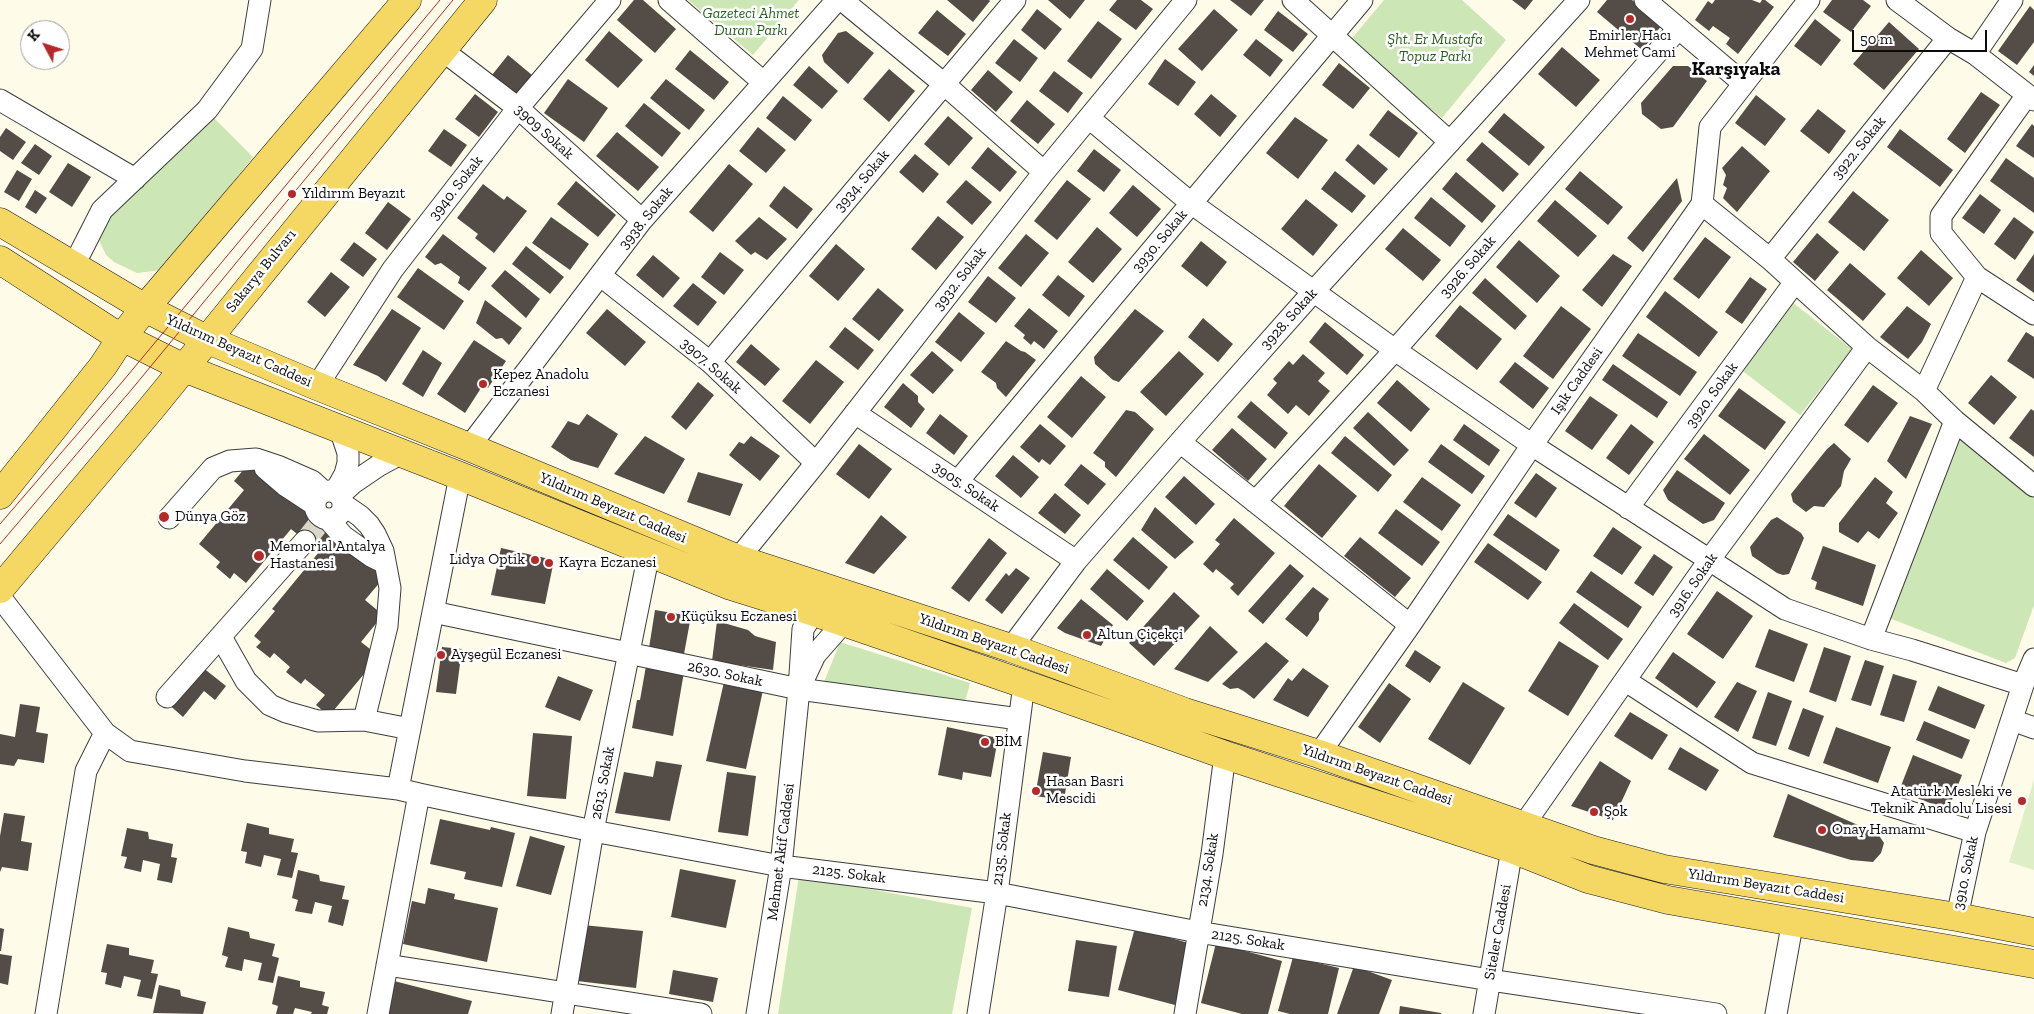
<!DOCTYPE html>
<html>
<head>
<meta charset="utf-8">
<style>
  body { margin:0 }
  #map { position:relative; width:2034px; height:1014px; overflow:hidden; background:#fefbe9; font-family:"Zilla Slab",serif }
  canvas { display:block }
  .north { position:absolute; left:20px; top:20px; width:50px; height:50px; box-sizing:border-box; background:#fff; border:1px solid #9d9d9d; border-radius:50%; rotate:310deg; font-size:14px; font-weight:700; line-height:20px; text-align:center; color:#0a0a0a }
  .north::after { content:''; display:block; margin:auto; width:18px; height:22px; background:#b42a29; clip-path:polygon(50% 0,100% 100%,50% 72%,0 100%) }
  .scale { position:absolute; left:1852px; top:30px; width:135px; height:22px; box-sizing:border-box; border:2px solid #0a0a0a; border-top:0; padding-left:6px; font-size:15px; line-height:18px; white-space:nowrap; color:#0a0a0a; -webkit-text-stroke:4px #fff; paint-order:stroke }
</style>
</head>
<body>
<div id="map">
<canvas width="2034" height="1014"></canvas>
<div class="north">K</div>
<div class="scale">50 m</div>
</div>
<script>
const g = document.querySelector('canvas').getContext('2d');
g.lineJoin = 'round';
function fill(path, color) { g.fillStyle = color; g.fill(path, 'evenodd'); }
const shape = rows => new Path2D(rows.map(r => 'M' + r).join(''));
function strokePath(path, color, width, dash) { g.strokeStyle = color; g.lineWidth = width; g.lineCap = dash ? 'butt' : 'round'; g.setLineDash(dash || []); g.stroke(path); }
function write(font, color, halo, rows, align = 'center') {
  g.font = font + ' "Zilla Slab",serif'; g.lineWidth = 5; g.setLineDash([]); g.textBaseline = 'middle'; g.strokeStyle = halo; g.fillStyle = color; for (const [text, x, y, turn = 0] of rows) {
    g.save(); g.translate(x, y); g.rotate((+turn || 0) * Math.PI / 180); g.textAlign = isNaN(turn) ? turn : align; if (halo) g.strokeText(text, 0, 0); g.fillText(text, 0, 0); g.restore();
  }
}
const green = shape([
  [688,0,799,0,753,55],
  [1384,0,1462,0,1506,40,1442,118,1363,53,1353,37],
  [213,117,253,157,162,270,137,273,114,262,106,255,99,240,113,212],
  [1792,302,1852,349,1800,415,1740,369],
  [1962,436,2034,495,2034,605,2015,658,2006,663,1889,618],
  [840,642,970,683,965,702,824,682],
  [799,876,972,908,952,1014,778,1014]
]);
const pitch = shape([
  [2034,780,2034,870,2009,862]
]);
const building = shape([
  [634,0,643,0,676,29,655,53,617,20],
  [947,0,989,0,990,1,973,22],
  [1048,0,1085,0,1070,19],
  [1117,0,1141,0,1153,9,1136,30,1109,10],
  [1230,0,1264,0,1251,16],
  [1512,0,1533,0,1525,10],
  [1607,0,1632,0,1662,25,1642,50,1597,12],
  [1715,0,1752,0,1760,3,1762,0,1765,0,1774,7,1738,54,1726,44,1730,38,1713,26,1709,31,1695,20,1708,1,1712,4],
  [1832,0,1863,0,1871,6,1851,32,1823,12],
  [2030,6,2034,10,2034,42,2017,65,1998,51],
  [1037,9,1062,29,1045,50,1021,30],
  [1214,9,1238,30,1202,71,1178,49],
  [937,10,966,34,948,56,918,33],
  [1278,11,1308,34,1293,52,1264,30],
  [1815,19,1841,40,1821,66,1794,46],
  [1098,21,1122,39,1091,79,1067,61],
  [1889,22,1919,49,1884,90,1853,64],
  [609,31,643,60,618,88,585,60],
  [846,31,874,53,848,84,824,62,822,55,838,33],
  [1014,39,1038,58,1020,82,995,63],
  [1256,39,1283,60,1270,77,1243,55],
  [1562,47,1600,80,1576,107,1538,74],
  [690,50,729,82,714,100,675,69],
  [508,55,532,75,517,94,492,75],
  [1165,59,1196,82,1178,106,1148,84],
  [1339,63,1370,88,1353,109,1322,85],
  [2034,65,2034,76,2029,72],
  [809,66,838,91,822,109,793,85],
  [1673,66,1688,66,1707,81,1673,127,1661,129,1642,114,1641,103],
  [889,69,915,91,889,122,863,99],
  [988,70,1013,92,996,112,971,90],
  [1054,71,1083,93,1068,113,1039,91],
  [568,79,608,108,584,142,544,113],
  [666,79,705,110,689,130,650,98],
  [1981,92,2000,105,1965,153,1947,139],
  [475,94,498,112,479,137,455,119],
  [1211,94,1237,116,1220,137,1194,114],
  [1756,95,1786,119,1765,146,1735,123],
  [783,96,812,120,795,141,766,118],
  [1027,100,1055,124,1038,144,1010,121],
  [644,103,681,133,662,157,625,126],
  [1818,109,1846,131,1829,154,1800,131],
  [1388,110,1418,133,1399,158,1369,135],
  [1504,113,1545,147,1529,166,1488,132],
  [948,116,973,138,949,166,924,144],
  [1295,117,1328,140,1298,179,1266,153],
  [2032,124,2034,126,2034,158,2016,146],
  [758,127,786,150,766,173,739,151],
  [6,128,26,142,13,160,0,151,0,137],
  [444,129,467,145,451,167,428,151],
  [1900,129,1953,170,1940,187,1887,147],
  [617,132,659,167,638,191,596,156],
  [1482,142,1519,174,1503,192,1466,160],
  [35,144,52,156,39,175,21,163],
  [1358,144,1388,169,1374,185,1345,160],
  [1742,146,1770,171,1737,212,1723,198,1727,188,1723,185,1726,175,1722,168],
  [988,147,1017,172,1000,192,971,168],
  [1094,149,1121,170,1104,192,1077,171],
  [915,154,939,174,923,193,899,172],
  [2006,158,2034,178,2034,213,1990,181],
  [68,163,91,177,72,207,49,192],
  [729,164,753,184,713,232,689,212],
  [17,170,32,179,19,201,4,192],
  [1335,171,1366,196,1352,213,1321,189],
  [1580,171,1623,207,1608,225,1565,189],
  [1456,172,1496,206,1482,223,1442,189],
  [1677,178,1682,201,1643,252,1627,238],
  [966,180,992,202,972,225,946,202],
  [1067,180,1091,199,1057,240,1034,221],
  [576,181,616,215,598,237,557,204],
  [483,184,504,200,507,196,527,211,494,253,475,238,478,234,457,218],
  [1133,185,1161,209,1137,237,1109,213],
  [784,186,813,209,797,229,769,206],
  [35,190,47,198,36,214,25,207],
  [1853,191,1889,220,1864,251,1828,222],
  [1980,194,2001,210,1984,234,1962,218],
  [1431,197,1466,226,1450,247,1414,218],
  [1306,199,1338,225,1313,256,1281,229],
  [1555,200,1597,236,1578,257,1537,221],
  [388,202,411,219,387,250,365,233],
  [938,216,964,237,936,270,911,249],
  [551,217,589,244,570,270,532,243],
  [759,217,787,239,767,260,755,252,751,255,735,241],
  [2014,217,2034,232,2015,260,1994,244],
  [1097,227,1122,249,1093,283,1068,262],
  [1403,228,1441,260,1423,281,1385,249],
  [1817,233,1839,252,1815,281,1793,262],
  [443,234,487,268,469,291,458,283,460,277,441,263,435,265,425,257],
  [1026,234,1049,253,1021,287,998,268],
  [1705,237,1731,257,1699,299,1673,279],
  [1519,240,1560,276,1537,303,1496,267],
  [1201,241,1227,262,1207,287,1181,266],
  [354,242,377,259,363,277,340,260],
  [836,244,865,269,838,301,809,276],
  [526,246,564,277,550,294,512,264],
  [1921,250,1953,278,1929,306,1897,278],
  [720,252,744,270,724,295,701,277],
  [1613,254,1632,266,1602,307,1582,290],
  [2034,254,2034,293,2016,280],
  [653,255,680,278,663,298,636,275],
  [1850,263,1886,294,1863,321,1827,290],
  [418,268,464,301,444,330,397,297],
  [505,270,540,299,526,318,491,286],
  [331,272,350,287,325,317,307,302],
  [1058,275,1085,296,1069,317,1042,295],
  [988,276,1016,298,996,323,968,302],
  [1750,277,1767,289,1742,324,1725,312],
  [1485,278,1527,316,1515,330,1472,293],
  [693,283,717,302,698,326,673,306],
  [878,288,904,310,879,341,852,319],
  [1665,291,1718,332,1699,357,1646,317],
  [485,300,522,328,509,345,502,338,496,339,476,323],
  [1460,305,1502,339,1477,370,1435,336],
  [1561,306,1591,329,1553,379,1523,356],
  [1907,306,1931,324,1922,342,1908,359,1880,337],
  [1029,308,1058,331,1044,349,1034,341,1031,345,1023,338,1025,335,1014,326],
  [392,309,421,328,386,382,378,376,353,365],
  [607,309,646,342,625,366,586,333],
  [1135,309,1164,331,1119,382,1113,380,1095,364,1094,357],
  [959,312,985,333,961,362,935,342],
  [1203,318,1233,344,1218,362,1188,337],
  [1325,322,1364,355,1347,375,1309,342],
  [845,327,874,350,858,370,829,347],
  [2026,332,2034,337,2034,379,2007,361],
  [1638,333,1697,372,1680,396,1622,356],
  [474,340,506,361,488,388,483,385,465,413,437,394],
  [1006,341,1021,351,1025,352,1036,360,1006,397,997,388,996,383,981,372],
  [751,344,780,369,765,386,736,362],
  [423,350,442,363,423,397,402,384],
  [932,351,954,370,933,394,910,375],
  [1179,351,1204,374,1166,416,1140,392],
  [1303,354,1325,373,1318,381,1330,391,1309,416,1296,405,1288,414,1267,395,1277,383,1273,379,1289,361,1293,365],
  [816,360,844,382,810,424,782,401],
  [1515,362,1549,388,1533,409,1499,382],
  [1613,364,1668,402,1657,418,1602,380],
  [1991,375,2017,397,1994,425,1968,403],
  [1081,376,1106,397,1072,438,1047,417],
  [1397,380,1430,409,1411,432,1377,403],
  [698,382,714,395,686,430,671,417],
  [903,383,918,396,918,402,925,409,911,428,884,407],
  [1873,385,1898,403,1868,443,1844,425],
  [1739,388,1786,422,1765,450,1718,416],
  [1590,396,1618,415,1592,450,1565,431],
  [1251,401,1288,433,1275,449,1237,417],
  [2031,409,2034,411,2034,457,2009,438],
  [1126,410,1135,412,1154,429,1116,477,1105,467,1105,462,1093,453],
  [1368,412,1409,450,1394,466,1353,428],
  [587,414,618,434,598,468,571,460,551,447,568,421,579,425],
  [940,414,968,436,954,455,926,433],
  [1910,416,1932,424,1906,479,1887,461],
  [1040,424,1066,446,1050,465,1042,459,1039,463,1020,447],
  [1464,424,1500,450,1489,466,1453,440],
  [1631,424,1654,442,1629,475,1606,458],
  [1232,428,1267,459,1248,481,1212,450],
  [1704,434,1750,470,1730,495,1684,459],
  [645,436,685,459,664,494,614,474],
  [751,436,780,456,760,481,729,455,739,442,744,444],
  [1345,436,1392,475,1378,492,1331,453],
  [1834,443,1851,459,1844,471,1841,486,1824,507,1814,506,1806,512,1793,502,1791,494,1827,449],
  [859,444,892,469,869,499,836,474],
  [1441,444,1485,476,1472,494,1428,462],
  [1013,455,1039,477,1021,498,995,476],
  [250,462,386,575,365,600,383,615,361,642,379,656,329,716,316,705,325,695,305,679,301,684,286,672,290,667,274,653,270,658,256,647,261,642,254,636,275,611,272,609,319,552,291,529,246,583,234,573,230,579,216,567,220,562,199,544,244,490,234,481],
  [1081,464,1106,484,1088,505,1064,485],
  [1319,464,1357,496,1322,538,1284,506],
  [1677,470,1725,503,1714,520,1703,524,1668,500,1663,490],
  [698,472,743,484,730,516,687,502],
  [1536,473,1557,488,1536,518,1514,503],
  [1184,476,1215,504,1196,525,1165,497],
  [1422,477,1461,505,1442,531,1403,502],
  [1875,477,1893,492,1886,503,1898,513,1879,539,1868,531,1858,543,1839,532,1839,523],
  [1055,493,1081,515,1065,534,1038,513],
  [1155,507,1194,542,1175,559,1141,530],
  [1396,509,1440,542,1422,566,1378,533],
  [1508,514,1560,550,1546,571,1493,535],
  [881,515,907,537,874,574,845,563],
  [1777,517,1801,533,1804,538,1789,574,1783,575,1777,573,1752,556,1750,547,1771,520],
  [1234,518,1275,553,1238,596,1230,588,1234,584,1216,569,1213,573,1203,564,1220,544,1215,540],
  [1613,527,1642,547,1622,575,1593,556],
  [1133,537,1168,567,1149,590,1113,560],
  [1360,537,1411,578,1395,597,1344,556],
  [989,538,1007,553,969,602,951,588],
  [1488,543,1542,582,1528,600,1474,562],
  [1823,546,1876,565,1863,606,1815,589,1817,582,1811,579],
  [501,548,554,560,545,604,491,595],
  [1654,554,1673,567,1653,596,1634,583],
  [1290,564,1304,576,1263,624,1248,611],
  [1016,568,1030,578,1002,614,985,600,1006,573,1009,576],
  [1107,569,1144,601,1127,621,1090,589],
  [1591,571,1642,607,1628,628,1576,592],
  [1313,587,1329,599,1319,613,1319,620,1307,637,1285,619],
  [1717,591,1753,616,1723,659,1687,634],
  [1174,592,1200,616,1154,666,1129,643],
  [1081,599,1113,625,1101,646,1065,633,1057,628],
  [1574,603,1623,639,1608,660,1559,623],
  [655,610,691,616,684,654,649,648],
  [717,621,748,630,755,636,776,642,773,670,712,661],
  [1210,626,1238,652,1208,682,1174,669],
  [1769,629,1808,644,1794,682,1755,667],
  [1559,641,1599,666,1568,716,1528,691],
  [1266,642,1289,661,1254,699,1245,692,1238,688,1230,689,1222,684],
  [442,647,462,649,456,694,436,692],
  [1824,647,1851,656,1836,702,1809,692],
  [1415,650,1441,667,1430,683,1405,666],
  [1673,652,1716,682,1697,708,1655,678],
  [1865,660,1884,666,1871,706,1851,700],
  [197,663,226,686,215,700,204,691,183,717,166,702],
  [646,666,684,672,673,736,632,728,637,700,640,700],
  [1303,668,1329,686,1308,717,1273,700,1288,678,1292,681],
  [1893,674,1917,681,1904,722,1880,715],
  [558,676,593,690,580,721,545,707],
  [724,682,763,690,746,769,706,761],
  [1463,682,1505,708,1470,765,1428,739],
  [1737,682,1757,691,1738,732,1714,717],
  [1389,683,1411,699,1380,743,1358,727],
  [1938,686,1985,705,1975,729,1928,710],
  [1768,692,1792,701,1776,746,1752,738],
  [20,704,40,707,36,732,48,734,44,763,18,759,14,766,0,764,0,734,15,737],
  [1803,708,1824,716,1809,757,1788,749],
  [1630,712,1668,735,1652,760,1614,736],
  [1924,721,1970,740,1962,759,1916,740],
  [947,727,998,738,991,777,963,772,962,780,938,775],
  [1836,727,1891,747,1878,783,1823,763],
  [533,733,572,736,566,799,527,796],
  [1680,747,1719,770,1706,791,1668,769],
  [1043,752,1071,757,1064,800,1035,796],
  [1913,755,1962,775,1948,810,1899,791],
  [656,761,682,765,670,821,615,813,624,772,653,777],
  [1600,761,1631,781,1613,820,1571,806],
  [727,772,756,776,748,836,718,832],
  [1788,794,1878,834,1884,843,1881,853,1873,862,1851,860,1773,837],
  [4,813,25,816,21,841,32,843,28,871,2,867,0,872,0,836],
  [440,819,490,830,491,827,515,833,502,887,464,879,466,872,430,864],
  [247,823,269,828,269,834,294,839,291,852,298,853,292,878,277,875,281,859,264,855,261,867,245,863,247,852,241,851],
  [127,828,148,832,149,839,173,844,171,857,177,858,172,883,157,880,160,864,143,860,141,872,124,868,127,857,121,856],
  [530,836,565,846,551,895,516,886],
  [680,869,736,880,726,928,671,917],
  [298,870,319,875,320,881,345,886,342,899,349,900,343,926,328,922,332,906,315,902,312,914,295,911,298,900,292,898],
  [428,888,455,894,454,899,498,908,487,962,403,944,412,901,425,904],
  [583,925,643,931,636,988,577,981],
  [228,927,249,932,250,938,275,944,272,956,279,958,273,983,258,980,262,963,244,959,242,971,225,967,228,957,222,955],
  [0,928,4,929,1,951,0,951],
  [1135,928,1192,944,1175,1005,1118,990],
  [1076,940,1117,946,1109,997,1068,991],
  [1216,943,1282,961,1268,1014,1242,1014,1201,1003],
  [107,944,129,948,129,955,154,960,151,973,158,974,152,999,137,996,141,980,124,976,121,988,105,984,107,973,101,972],
  [0,954,12,956,8,985,0,983],
  [1293,957,1339,968,1328,1014,1290,1014,1278,1011],
  [1354,966,1392,980,1379,1014,1337,1014],
  [673,970,718,978,713,1002,669,994],
  [278,976,300,981,300,987,325,992,322,1005,329,1007,327,1014,311,1014,312,1012,295,1008,293,1014,276,1014,278,1006,272,1004],
  [394,981,472,1001,468,1014,386,1014],
  [159,985,180,990,181,996,206,1002,203,1014,153,1013],
  [1400,1006,1441,1013,1441,1014,1399,1014]
]);
const minorTunnel = shape([
  [305,541,321,521]
]);
const minor = shape([
  [669,0,763,82],
  [842,0,944,84,1044,172],
  [1293,0,1450,142],
  [1645,0,1743,83],
  [1897,0,1948,38,1975,54,2034,100],
  [442,50,518,108,642,220],
  [1975,54,2012,0],
  [0,100,135,179],
  [1089,118,1191,203,1395,350,1532,445,1785,609,1871,639,1912,650,2023,685],
  [1702,204,1770,259,1867,347,1924,391,1955,421,2034,486],
  [1770,259,1948,38],
  [73,267,102,210,207,110,252,49,260,0],
  [601,276,710,362,816,463],
  [1977,277,2034,314],
  [710,362,1015,0],
  [317,386,393,269,518,108,610,0],
  [1924,391,1977,277,1941,233,1941,216,2027,95],
  [855,413,1076,561],
  [1180,442,1410,625],
  [469,447,642,220,837,0],
  [265,468,286,486,315,505],
  [958,481,1362,0],
  '315 505a14 14 0 1 1 28 0a14 14 0 1 1-28 0Z',
  [335,492,345,474,348,463,348,453,340,429],
  [340,495,353,483,378,466,402,453],
  [1255,502,1395,350,1678,29],
  [344,505,360,516,369,525,375,534,383,551,390,588,387,626,364,720],
  [1628,508,1795,282],
  [169,518,213,468,230,461,256,459,280,467,312,481,324,492],
  [329,520,343,536,371,556,385,563],
  [738,559,816,463,1044,172,1186,0],
  [0,597,105,733,130,751,245,771,398,789,419,794,378,1014],
  [827,605,814,612,803,629,799,689,815,655,844,622],
  [433,612,799,689,1019,719],
  [221,637,246,681,270,705,286,712,318,721,364,720,410,729],
  [1871,639,1955,421],
  [1011,648,1076,561,1180,442,1314,291,1579,0],
  [1626,681,1752,763,1975,832],
  [167,697,305,541],
  [2012,720,2034,728],
  [1319,754,1410,625,1532,445,1702,204,1710,127,1809,0],
  [398,789,460,476],
  [419,794,593,831,781,866,997,893,1198,932,1490,980,1716,1014],
  [1523,826,1710,559,1867,347],
  [1957,917,1975,832,2023,685,2034,659],
  [387,965,701,1014],
  [46,1014,86,771,105,733],
  [562,1014,593,831,649,553],
  [757,1014,781,866,799,689],
  [978,1014,997,893,1024,684],
  [1185,1014,1212,854,1225,755],
  [1484,1014,1512,849],
  [1776,1014,1793,920]
]);
const major = shape([
  [0,222,145,308,206,339,317,386,469,447,738,559,1011,648,1185,712,1319,754,1593,850,1664,869,1957,917,2034,932],
  [0,260,110,331,184,368,460,476,731,586,814,612,1024,684,1225,755,1512,849,1588,879,1668,900,2034,964],
  [0,495,103,366,122,337,145,308,407,0],
  [0,589,154,405,483,0]
]);
const tram = shape([
  [0,524,123,381,440,0],
  [0,544,132,389,453,0]
]);
const markers = [
  [1630,19,5,"#b42a29"],
  [292,194,5,"#b42a29"],
  [483,384,5,"#b42a29"],
  [164,517,6,"#b42a29"],
  [259,556,6,"#b42a29"],
  [535,560,5,"#b42a29"],
  [549,563,5,"#b42a29"],
  [671,617,5,"#b42a29"],
  [1087,635,5,"#b42a29"],
  [441,655,5,"#b42a29"],
  [985,742,5,"#b42a29"],
  [1036,791,5,"#b42a29"],
  [2022,801,5,"#b42a29"],
  [1594,812,5,"#b42a29"],
  [1822,830,5,"#b42a29"]
];
const parkNames = [
  ["Gazeteci Ahmet",751,14],
  ["Duran Parkı",751,31],
  ["Şht. Er Mustafa",1435,40],
  ["Topuz Parkı",1435,57]
];
const poiNames = [
  ["Emirler Hacı",1630,36,"center"],
  ["Mehmet Cami",1630,53,"center"],
  ["Yıldırım Beyazıt",302,194],
  ["Kepez Anadolu",493,375],
  ["Eczanesi",493,392],
  ["Dünya Göz",175,517],
  ["Memorial Antalya",270,547],
  ["Hastanesi",270,564],
  ["Lidya Optik",525,560,"right"],
  ["Kayra Eczanesi",559,563],
  ["Küçüksu Eczanesi",681,617],
  ["Altun Çiçekçi",1097,635],
  ["Ayşegül Eczanesi",451,655],
  ["BİM",995,742],
  ["Hasan Basri",1046,782],
  ["Mescidi",1046,799],
  ["Atatürk Mesleki ve",2012,792,"right"],
  ["Teknik Anadolu Lisesi",2012,809,"right"],
  ["Şok",1604,812],
  ["Onay Hamamı",1832,830]
];
const streetNames = [
  ["3909 Sokak",544,132,42],
  ["3922. Sokak",1859,148,-51],
  ["3934. Sokak",862,181,-50],
  ["3940. Sokak",456,188,-52],
  ["3938. Sokak",646,218,-51],
  ["3930. Sokak",1160,241,-50],
  ["3926. Sokak",1468,267,-49],
  ["Sakarya Bulvarı",261,271,-51],
  ["3932. Sokak",960,279,-52],
  ["3928. Sokak",1289,319,-48],
  ["Yıldırım Beyazıt Caddesi",239,351,24],
  ["3907. Sokak",711,366,41],
  ["Işık Caddesi",1577,381,-55],
  ["3920. Sokak",1712,395,-54],
  ["3905. Sokak",966,487,34],
  ["Yıldırım Beyazıt Caddesi",613,508,23],
  ["3916. Sokak",1693,585,-55],
  ["Yıldırım Beyazıt Caddesi",994,644,19],
  ["2630. Sokak",725,674,12],
  ["Yıldırım Beyazıt Caddesi",1377,775,19],
  ["2613. Sokak",603,783,-79],
  ["2135. Sokak",1002,849,-83],
  ["Mehmet Akif Caddesi",781,852,-83],
  ["2134. Sokak",1208,870,-81],
  ["3910. Sokak",1966,873,-78],
  ["2125. Sokak",849,874,7],
  ["Yıldırım Beyazıt Caddesi",1766,886,9],
  ["Siteler Caddesi",1498,932,-80],
  ["2125. Sokak",1248,940,9]
];
const districtNames = [
  ["Karşıyaka",1736,69]
];
fill(green, '#cce6b5');
fill(pitch, '#deeec6');
fill(building, '#534c47');
strokePath(minorTunnel, '#d9d7c8', 21, [21, 11]);
strokePath(minor, '#3d3d3d', 23);
strokePath(major, '#1b1b1b', 29);
strokePath(minor, '#fff', 21);
strokePath(major, '#f4d863', 28);
strokePath(tram, '#b42a29', 1);
for (const [x, y, r, color] of markers) { const dot = new Path2D(); dot.arc(x, y, r, 0, 2 * Math.PI); g.fillStyle = color; g.fill(dot); strokePath(dot, '#fff', 2); }
write('italic 15px', '#285f1e', '#fff', parkNames);
write('15px', '#0a0a0a', '#fff', poiNames, 'left');
write('15px', '#0a0a0a', '#fff', streetNames);
write('bold 20px', '#0a0a0a', '#fff', districtNames);
</script>
</body>
</html>
